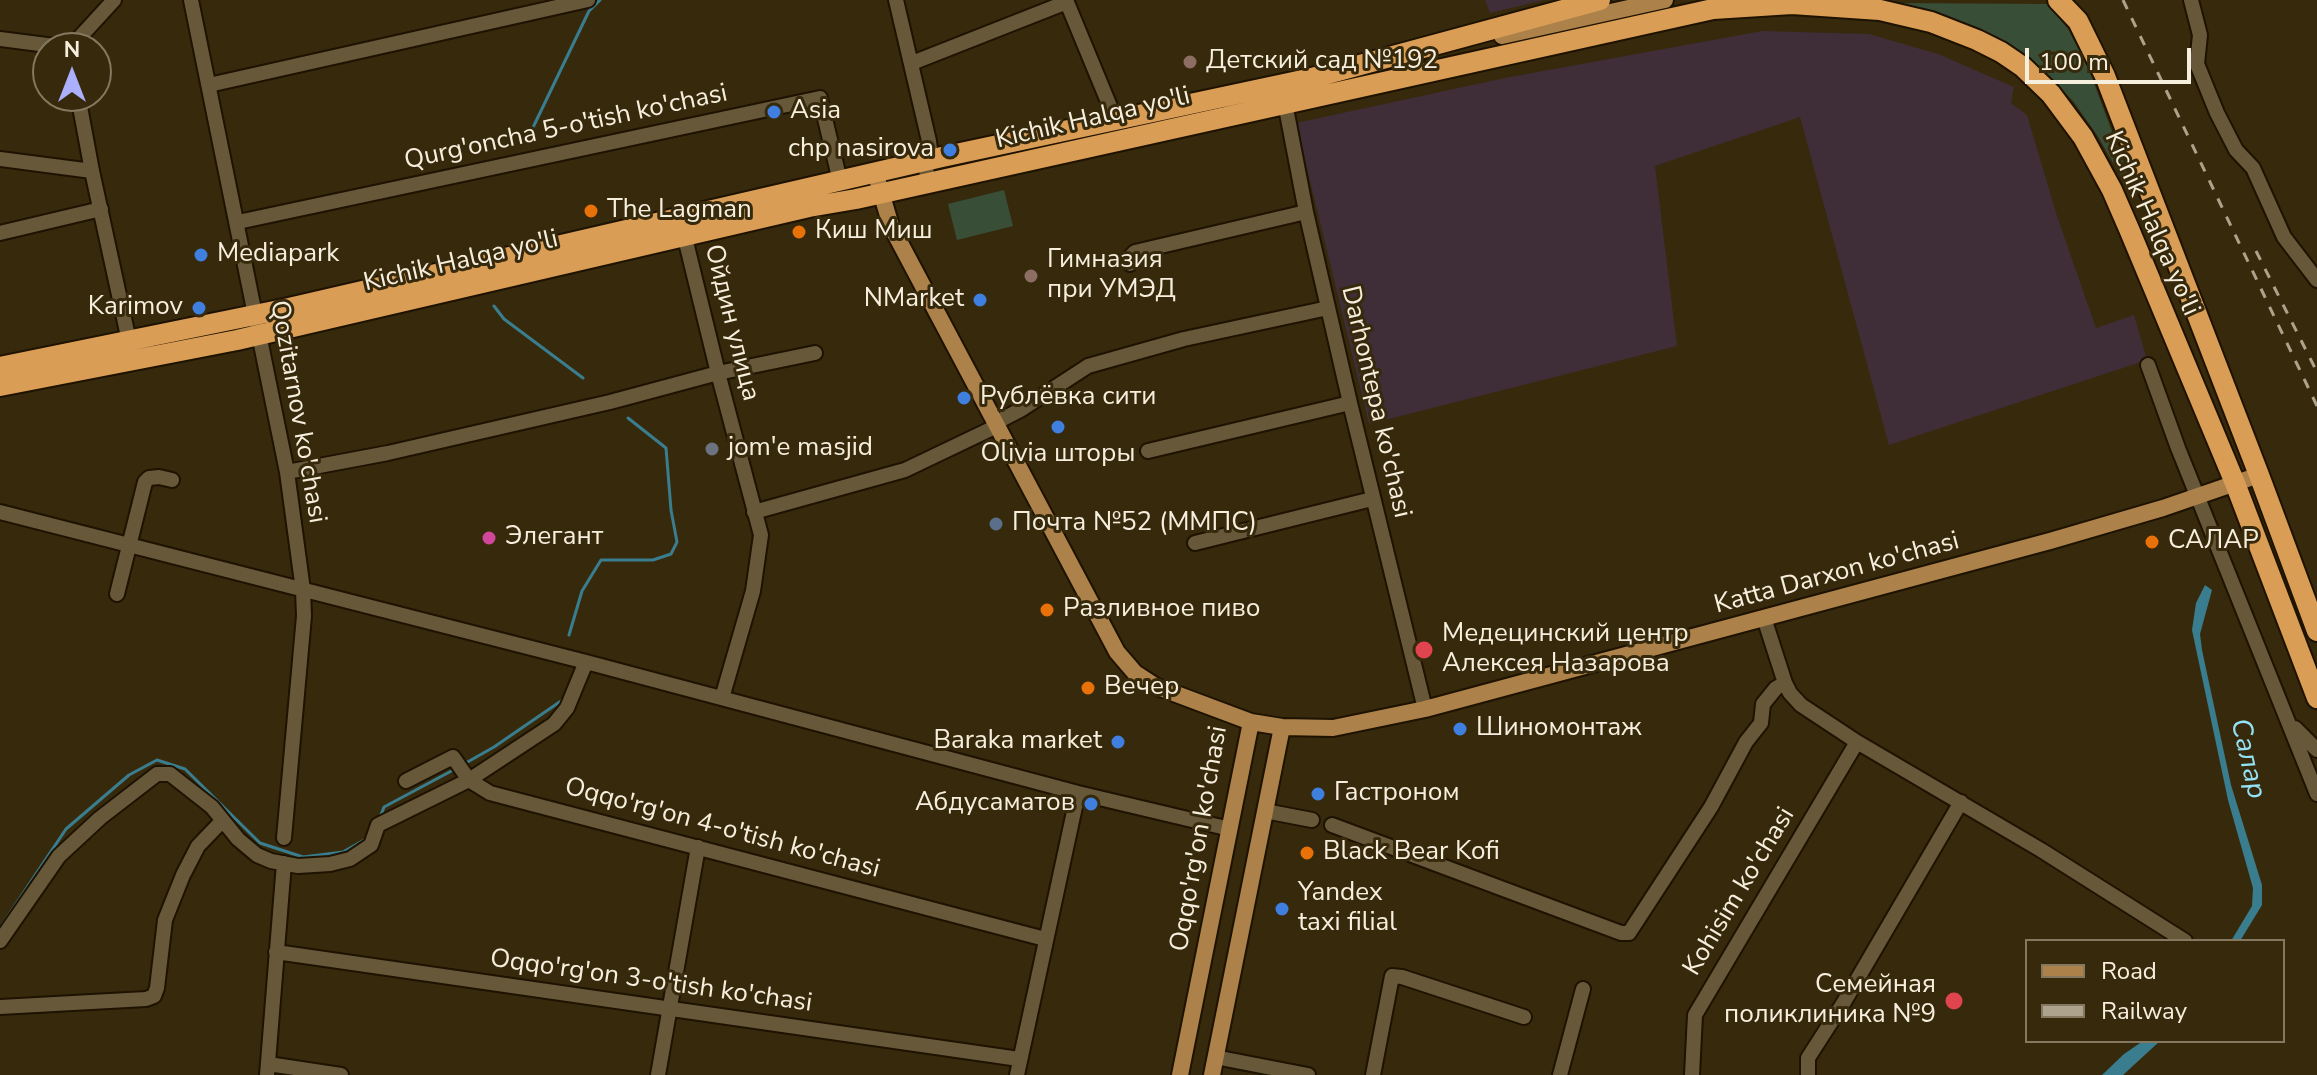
<!DOCTYPE html>
<html>
<head>
<meta charset="utf-8">
<style>
  body { margin:0 }
  #map { position:relative; width:2317px; height:1075px; overflow:hidden; background:#372a0c; font-family:"Nunito Sans",sans-serif }
  canvas { display:block }
  .legend { position:absolute; left:2025px; top:939px; width:260px; height:104px; box-sizing:border-box; background:#372a0c; border:2px solid #847960; margin:0; padding:10px 14px; list-style:none; font-size:24px; color:#f7efde }
  .legend li { display:flex; align-items:center; gap:16px; height:40px }
  .legend b { width:40px; border:2px solid #847960 }
  .north { position:absolute; left:32px; top:32px; width:80px; height:80px; box-sizing:border-box; background:#372a0c; border:2px solid #847960; border-radius:50%; rotate:0deg; font-size:22px; font-weight:700; line-height:32px; text-align:center; color:#f7efde }
  .north::after { content:''; display:block; margin:auto; width:28px; height:36px; background:#acaffb; clip-path:polygon(50% 0,100% 100%,50% 72%,0 100%) }
  .scale { position:absolute; left:2025px; top:48px; width:166px; height:36px; box-sizing:border-box; border:4px solid #f7efde; border-top:0; padding-left:10px; font-size:24px; line-height:28px; white-space:nowrap; color:#f7efde; -webkit-text-stroke:6px #372a0c; paint-order:stroke }
</style>
</head>
<body>
<div id="map">
<canvas width="2317" height="1075"></canvas>
<ul class="legend">
<li><b style="height:10px;background:#ac814a"></b>Road</li>
<li><b style="height:10px;background:#ada38d"></b>Railway</li>
</ul>
<div class="north">N</div>
<div class="scale">100 m</div>
</div>
<script>
const g = document.querySelector('canvas').getContext('2d');
g.lineJoin = 'round';
function fill(path, color) { g.fillStyle = color; g.fill(path, 'evenodd'); }
const shape = rows => new Path2D(rows.map(r => 'M' + r).join(''));
function strokePath(path, color, width, dash) { g.strokeStyle = color; g.lineWidth = width; g.lineCap = dash ? 'butt' : 'round'; g.setLineDash(dash || []); g.stroke(path); }
function write(font, color, halo, rows, align = 'center') {
  g.font = font + ' "Nunito Sans",sans-serif'; g.lineWidth = 6; g.setLineDash([]); g.textBaseline = 'middle'; g.strokeStyle = halo; g.fillStyle = color; for (const [text, x, y, turn = 0] of rows) {
    g.save(); g.translate(x, y); g.rotate((+turn || 0) * Math.PI / 180); g.textAlign = isNaN(turn) ? turn : align; if (halo) g.strokeText(text, 0, 0); g.fillText(text, 0, 0); g.restore();
  }
}
const industrial = shape([
  [1485,0,1544,0,1490,13],
  [1762,31,1869,34,1938,54,2014,87,2011,103,2027,115,2057,216,2096,328,2134,315,2147,360,1889,445,1800,117,1655,166,1677,346,1369,424,1296,123,1505,78]
]);
const green = shape([
  [1892,3,2047,4,2068,29,2088,67,2134,191,2130,192,2097,135,2073,101,2031,59,1999,38,1965,23],
  [1004,190,1013,226,957,240,948,204]
]);
const water = shape([
  [2205,585,2212,590,2200,634,2202,650,2231,785,2262,885,2262,905,2240,941,2231,941,2252,906,2253,888,2228,800,2192,630,2196,603],
  [2143,1041,2160,1041,2123,1075,2102,1075,2124,1054]
]);
const stream = shape([
  [526,142,589,11,600,0],
  [494,306,504,319,583,378],
  [569,635,582,591,601,560,653,560,671,554,677,542,671,510,666,448,628,418],
  [464,764,494,747,561,701],
  [379,820,384,807,457,768],
  [0,928,66,829,129,775,157,760,185,769,260,843,303,857,343,852,366,839]
]);
const minor = shape([
  [191,0,287,472,303,590,304,616,284,838],
  [896,0,929,141,930,149,926,160,927,183],
  [1066,0,1116,121],
  [2191,0,2200,35,2197,64,2217,113,2236,150,2253,168,2284,237,2317,280],
  [0,39,70,48,114,0],
  [912,63,1067,2],
  [209,85,588,0],
  [78,96,92,171,129,341],
  [1285,103,1306,212,1350,403,1425,709],
  [0,159,92,171],
  [238,222,820,98,840,181],
  [0,233,101,209],
  [685,238,718,373,761,535,753,591,722,698],
  [1130,264,1131,256,1135,252,1306,212],
  [2148,365,2178,448,2317,794],
  [995,423,1022,409,1088,366,1184,339,1328,308],
  [1148,451,1350,403],
  [287,472,388,453,610,402,718,373,815,353],
  [0,512,586,662,1078,793,1230,829],
  [754,512,905,470,997,426],
  [1195,543,1372,499],
  [117,594,145,482,149,478,159,477,172,480],
  [1764,618,1785,683,1790,693,1801,705,1857,742,2041,850,2185,941],
  [2295,728,2317,750],
  [406,781,453,757,469,780,490,793,1045,939],
  [1265,811,1312,820],
  [1332,825,1621,933,1629,933,1711,807,1746,742,1761,723,1763,704,1776,688,1785,683],
  [0,941,59,856,100,818,157,774,170,774,212,807,238,839,257,855,271,861,298,866,330,864,350,859,371,845,378,825,469,780,554,724,567,708,586,662],
  [276,952,1019,1059],
  [0,1007,146,999,154,996,157,988,165,920,183,875,198,846,222,821],
  [1215,1057,1308,1075],
  [268,1064,341,1075],
  [267,1075,284,863],
  [658,1075,698,847],
  [1017,1075,1078,793],
  [1373,1075,1392,976,1402,977,1524,1017],
  [1560,1075,1583,989],
  [1692,1075,1695,1015,1857,742],
  [1808,1075,1808,1058,1844,1002,1961,802]
]);
const major = shape([
  [1502,36,1665,0],
  [878,182,891,226,1117,652,1135,673,1155,686,1251,722,1282,727,1333,728,1425,709,2050,541,2163,508,2259,475],
  [1180,1075,1251,722],
  [1212,1075,1282,727]
]);
const highway = shape([
  [2058,0,2078,21,2105,76,2259,475,2317,631],
  [0,367,289,308,942,157,1312,78,1600,0],
  [0,386,237,340,809,207,856,199,1713,9,1792,4,1880,10,1931,22,1977,40,2001,52,2023,67,2051,94,2083,137,2112,190,2129,229,2235,483,2317,698]
]);
const rail = shape([
  [2123,0,2317,406],
  [2256,251,2317,372]
]);
const markers = [
  [1190,62,8,"#8d6e63"],
  [774,112,8,"#3f7fe0"],
  [950,150,8,"#3f7fe0"],
  [591,211,8,"#e8710a"],
  [799,232,8,"#e8710a"],
  [201,255,8,"#3f7fe0"],
  [1031,276,8,"#8d6e63"],
  [980,300,8,"#3f7fe0"],
  [199,308,8,"#3f7fe0"],
  [964,398,8,"#3f7fe0"],
  [1058,427,8,"#3f7fe0"],
  [712,449,8,"#6b7280"],
  [996,524,8,"#5c6f8a"],
  [489,538,8,"#d1479c"],
  [2152,542,8,"#e8710a"],
  [1047,610,8,"#e8710a"],
  [1424,650,10,"#e0444e"],
  [1088,688,8,"#e8710a"],
  [1460,729,8,"#3f7fe0"],
  [1118,742,8,"#3f7fe0"],
  [1318,794,8,"#3f7fe0"],
  [1091,804,8,"#3f7fe0"],
  [1307,853,8,"#e8710a"],
  [1282,909,8,"#3f7fe0"],
  [1954,1001,10,"#e0444e"]
];
const poiNames = [
  ["Детский сад №192",1206,62],
  ["Asia",790,112],
  ["chp nasirova",934,150,"right"],
  ["The Lagman",607,211],
  ["Киш Миш",815,232],
  ["Mediapark",217,255],
  ["Гимназия",1047,261],
  ["при УМЭД",1047,291],
  ["NMarket",964,300,"right"],
  ["Karimov",183,308,"right"],
  ["Рублёвка сити",980,398],
  ["jom'e masjid",728,449],
  ["Olivia шторы",1058,455,"center"],
  ["Почта №52 (ММПС)",1012,524],
  ["Элегант",505,538],
  ["САЛАР",2168,542],
  ["Разливное пиво",1063,610],
  ["Медецинский центр",1442,635],
  ["Алексея Назарова",1442,665],
  ["Вечер",1104,688],
  ["Шиномонтаж",1476,729],
  ["Baraka market",1102,742,"right"],
  ["Гастроном",1334,794],
  ["Абдусаматов",1075,804,"right"],
  ["Black Bear Kofi",1323,853],
  ["Yandex",1298,894],
  ["taxi filial",1298,924],
  ["Семейная",1936,986,"right"],
  ["поликлиника №9",1936,1016,"right"]
];
const streetNames = [
  ["Kichik Halqa yo'li",1093,119,-13],
  ["Qurg'oncha 5-o'tish ko'chasi",566,128,-12],
  ["Kichik Halqa yo'li",2151,224,66],
  ["Kichik Halqa yo'li",461,262,-13],
  ["Ойдин улица",731,323,76],
  ["Darhontepa ko'chasi",1375,402,77],
  ["Qozitarnov ko'chasi",297,412,80],
  ["Katta Darxon ko'chasi",1837,574,-15],
  ["Oqqo'rg'on 4-o'tish ko'chasi",722,829,15],
  ["Oqqo'rg'on ko'chasi",1200,839,-80],
  ["Kohisim ko'chasi",1740,892,-59],
  ["Oqqo'rg'on 3-o'tish ko'chasi",651,982,8]
];
const waterNames = [
  ["Салар",2247,759,77]
];
fill(industrial, '#3f2d37');
fill(green, '#384e37');
fill(water, '#397d8e');
strokePath(stream, '#397d8e', 3);
strokePath(minor, '#1e1200', 18);
strokePath(major, '#1e1200', 20);
strokePath(highway, '#1e1200', 24);
strokePath(minor, '#67583a', 14);
strokePath(major, '#ac814a', 16);
strokePath(highway, '#da9d55', 20);
strokePath(rail, '#ada38d', 3, [10, 10]);
for (const [x, y, r, color] of markers) { const dot = new Path2D(); dot.arc(x, y, r, 0, 2 * Math.PI); g.fillStyle = color; g.fill(dot); strokePath(dot, '#372a0c', 3); }
write('26px', '#f7efde', '#372a0c', poiNames, 'left');
write('26px', '#f7efde', '#372a0c', streetNames);
write('italic 28px', '#94e2f7', '#372a0c', waterNames);
</script>
</body>
</html>
